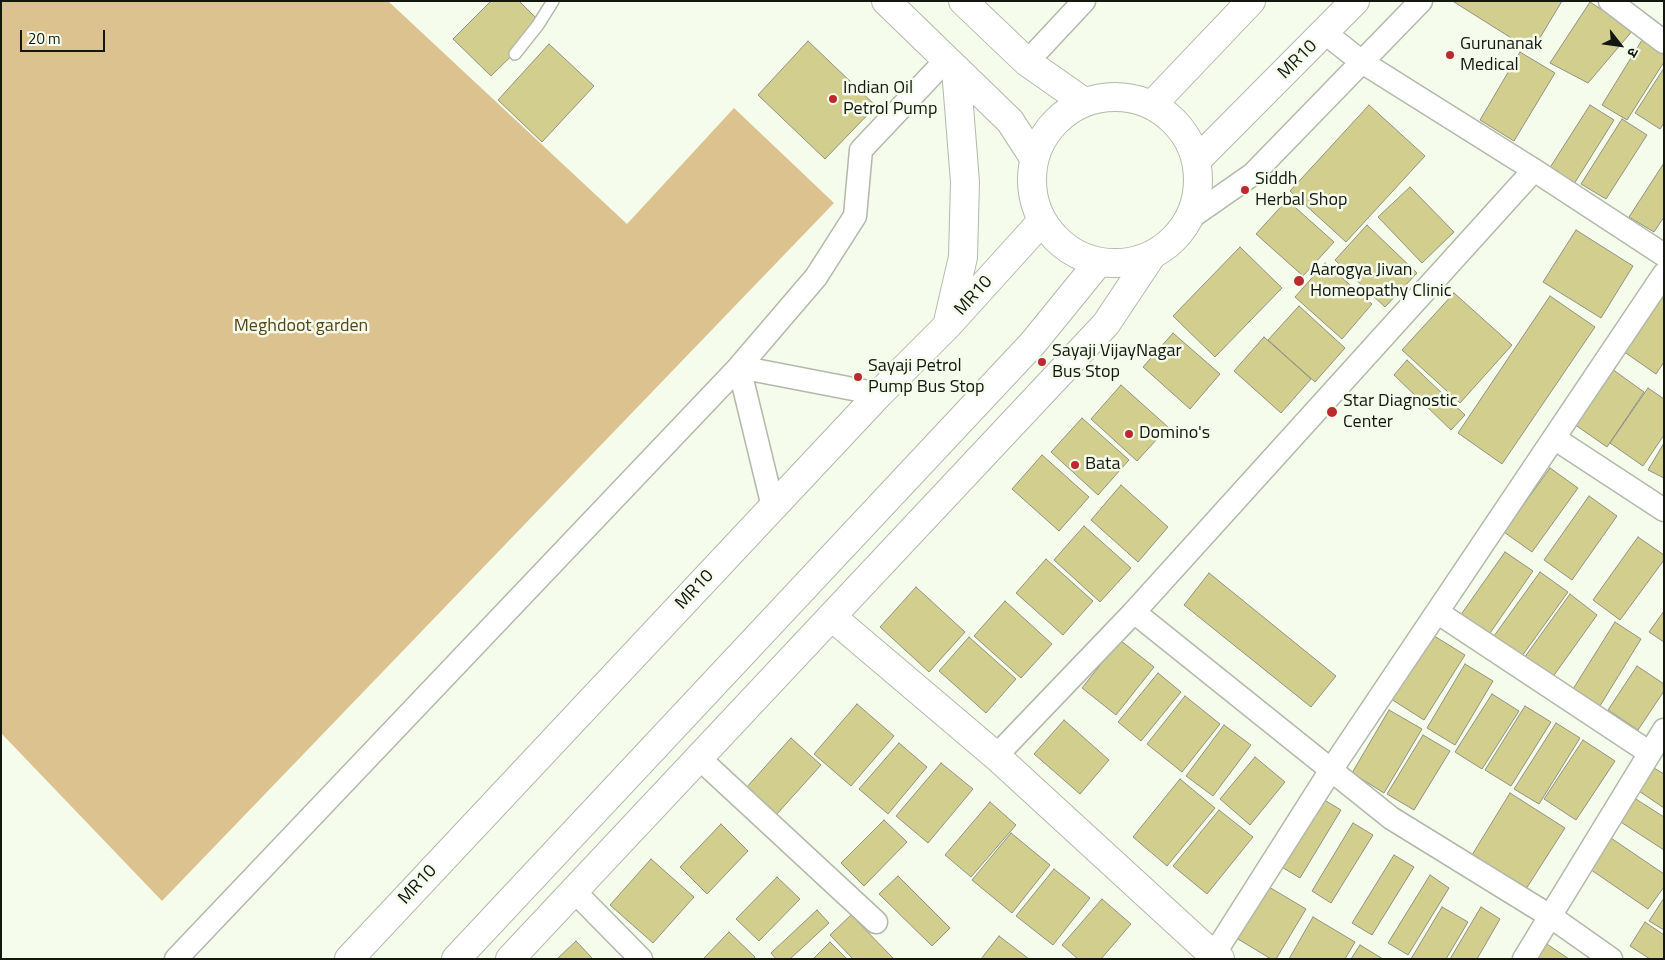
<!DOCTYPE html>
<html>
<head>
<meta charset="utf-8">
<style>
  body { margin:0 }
  #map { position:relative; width:1665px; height:960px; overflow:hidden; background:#f5fcec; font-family:"Titillium Web","Noto Sans Devanagari",sans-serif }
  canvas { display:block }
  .frame { position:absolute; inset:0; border:2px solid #141610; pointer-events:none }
  .north { position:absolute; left:1595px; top:20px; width:50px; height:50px; -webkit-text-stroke:4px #f5fcec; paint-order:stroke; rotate:120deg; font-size:14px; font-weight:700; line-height:20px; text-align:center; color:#141610 }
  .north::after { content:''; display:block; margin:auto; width:18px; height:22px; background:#141610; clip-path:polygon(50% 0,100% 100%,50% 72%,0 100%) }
  .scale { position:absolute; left:20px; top:30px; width:85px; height:22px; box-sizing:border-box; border:2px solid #141610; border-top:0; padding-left:6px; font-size:15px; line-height:18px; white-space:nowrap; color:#141610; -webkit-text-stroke:4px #f5fcec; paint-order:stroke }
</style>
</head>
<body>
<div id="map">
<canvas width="1665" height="960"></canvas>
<div class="frame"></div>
<div class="north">उ</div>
<div class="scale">20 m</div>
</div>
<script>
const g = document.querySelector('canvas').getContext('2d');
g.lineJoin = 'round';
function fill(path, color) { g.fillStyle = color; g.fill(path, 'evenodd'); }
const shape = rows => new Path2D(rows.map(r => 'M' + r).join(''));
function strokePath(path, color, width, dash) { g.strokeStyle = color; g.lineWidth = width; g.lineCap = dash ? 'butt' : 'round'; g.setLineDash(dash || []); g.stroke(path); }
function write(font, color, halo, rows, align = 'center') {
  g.font = font + ' "Titillium Web",sans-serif'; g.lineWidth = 5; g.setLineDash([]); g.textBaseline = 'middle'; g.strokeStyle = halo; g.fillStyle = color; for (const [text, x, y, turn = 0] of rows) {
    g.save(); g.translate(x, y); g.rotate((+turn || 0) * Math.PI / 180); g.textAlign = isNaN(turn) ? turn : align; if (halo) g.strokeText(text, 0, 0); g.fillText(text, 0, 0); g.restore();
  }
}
const green = shape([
  [1,1,388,1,627,224,734,108,834,203,162,901,1,733]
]);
const building = shape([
  [491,1,519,1,543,25,491,76,453,39,491,1],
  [1456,1,1562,1,1532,51,1454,2,1456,1],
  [1590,2,1633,30,1588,83,1550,63,1590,2],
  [1642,40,1664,54,1664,62,1627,120,1602,105,1642,40],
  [808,41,876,106,825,159,758,95,808,41],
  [549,44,594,86,542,142,498,100,549,44],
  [1520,52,1555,73,1514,141,1480,120,1520,52],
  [1664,68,1664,123,1660,129,1635,113,1664,68],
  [1369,105,1425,156,1346,242,1290,191,1369,105],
  [1590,105,1614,120,1574,184,1549,169,1590,105],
  [1622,119,1647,135,1606,199,1581,184,1622,119],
  [1664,163,1664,217,1654,232,1629,217,1664,163],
  [1410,187,1454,232,1422,263,1378,217,1410,187],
  [1287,200,1334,242,1303,276,1256,234,1287,200],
  [1367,225,1417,273,1385,307,1335,260,1367,225],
  [1576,230,1633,266,1601,318,1543,282,1576,230],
  [1240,247,1282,288,1215,357,1173,316,1240,247],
  [1325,263,1372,304,1342,339,1295,297,1325,263],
  [1454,293,1512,345,1460,403,1402,350,1454,293],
  [1550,296,1595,327,1502,464,1458,433,1550,296],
  [1661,296,1664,298,1664,362,1656,374,1623,351,1661,296],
  [1299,306,1345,348,1315,382,1268,340,1299,306],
  [1173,333,1220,374,1190,409,1143,367,1173,333],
  [1264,337,1311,379,1281,413,1234,371,1264,337],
  [1407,360,1465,415,1451,430,1394,375,1407,360],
  [1612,369,1644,392,1607,447,1574,424,1612,369],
  [1121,385,1168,427,1137,461,1091,419,1121,385],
  [1648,388,1664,399,1664,435,1643,466,1610,443,1648,388],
  [1082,418,1129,460,1098,495,1051,452,1082,418],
  [1664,443,1664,478,1648,470,1664,443],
  [1042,455,1089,497,1059,531,1012,489,1042,455],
  [1550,468,1578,488,1532,552,1504,532,1550,468],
  [1121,485,1168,527,1138,562,1091,520,1121,485],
  [1589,496,1617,516,1572,580,1544,560,1589,496],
  [1084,526,1131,568,1100,602,1054,560,1084,526],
  [1638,537,1664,555,1664,560,1620,620,1593,600,1638,537],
  [1505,552,1533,571,1488,636,1460,616,1505,552],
  [1046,559,1093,601,1063,635,1016,593,1046,559],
  [1540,572,1568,592,1522,656,1494,636,1540,572],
  [1209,573,1336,676,1311,707,1184,605,1209,573],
  [916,587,965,632,929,672,880,627,916,587],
  [1570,594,1597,615,1552,678,1524,658,1570,594],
  [1005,601,1052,644,1021,678,974,636,1005,601],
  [1664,611,1664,642,1649,632,1664,611],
  [1615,622,1641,639,1600,706,1573,689,1615,622],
  [1431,634,1465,655,1424,720,1391,699,1431,634],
  [969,637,1016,679,986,713,939,671,969,637],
  [1120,640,1154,667,1116,715,1082,688,1120,640],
  [1465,664,1493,681,1455,745,1427,728,1465,664],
  [1637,666,1664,684,1664,691,1638,730,1608,710,1637,666],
  [1158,673,1181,692,1141,741,1118,722,1158,673],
  [1492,694,1519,711,1482,769,1455,752,1492,694],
  [1185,696,1220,724,1182,772,1147,744,1185,696],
  [857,704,894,736,851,786,814,754,857,704],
  [1525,706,1551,722,1511,786,1485,770,1525,706],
  [1389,710,1422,729,1384,793,1352,773,1389,710],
  [1064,720,1109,760,1080,794,1034,754,1064,720],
  [1556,723,1580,738,1539,804,1514,789,1556,723],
  [1224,725,1251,745,1213,796,1186,776,1224,725],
  [1423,735,1450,751,1414,810,1387,794,1423,735],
  [791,738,821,765,776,815,746,788,791,738],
  [1583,740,1615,761,1576,820,1544,799,1583,740],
  [899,743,927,767,888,814,859,789,899,743],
  [1255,757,1285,782,1250,825,1220,799,1255,757],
  [941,763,973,789,928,843,896,816,941,763],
  [1654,768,1664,774,1664,808,1639,791,1654,768],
  [1180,779,1215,808,1167,866,1133,837,1180,779],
  [1510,793,1565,828,1526,889,1472,855,1510,793],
  [1628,794,1664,817,1664,850,1613,817,1628,794],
  [1321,798,1341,810,1300,878,1280,866,1321,798],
  [990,802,1016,825,971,877,945,855,990,802],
  [1219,810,1253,837,1207,894,1173,866,1219,810],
  [884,820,907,842,864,886,841,863,884,820],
  [1353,823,1373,835,1331,903,1312,891,1353,823],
  [721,824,748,851,707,894,680,867,721,824],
  [1011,833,1050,865,1012,913,972,880,1011,833],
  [1605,834,1664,874,1664,887,1648,909,1584,865,1605,834],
  [1394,855,1414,867,1372,935,1352,923,1394,855],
  [651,859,694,897,653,943,610,905,651,859],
  [1054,869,1090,898,1053,945,1016,916,1054,869],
  [1430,875,1449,888,1408,955,1388,943,1430,875],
  [898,876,950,928,932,946,879,894,898,876],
  [777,877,800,899,759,941,736,919,777,877],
  [1264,884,1306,909,1276,959,1271,959,1233,936,1264,884],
  [1664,898,1664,930,1649,921,1664,898],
  [1102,899,1131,924,1101,959,1078,959,1062,945,1102,899],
  [1442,907,1468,922,1446,959,1411,959,1442,907],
  [1481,907,1500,919,1477,959,1450,959,1481,907],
  [817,910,829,923,790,959,776,959,771,953,817,910],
  [851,915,894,959,853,959,830,935,851,915],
  [1313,917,1355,942,1345,959,1289,959,1313,917],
  [1645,922,1664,935,1664,959,1650,959,1630,946,1645,922],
  [729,932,755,957,753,959,703,959,729,932],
  [999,936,1029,959,981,959,999,936],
  [1541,940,1569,959,1529,959,1541,940],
  [576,941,593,959,557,959,576,941],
  [830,942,847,959,813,959,830,942],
  [1360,945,1383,959,1351,959,1360,945]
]);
const service = shape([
  [515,54,538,25,553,1]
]);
const minor = shape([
  [1610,1,1664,42],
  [1325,33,1362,62,1534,170,1664,255],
  [1027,62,1084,1],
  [1190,218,1253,174,1421,1],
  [1554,438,1664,510],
  [773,507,739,367,879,394],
  [1134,612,1391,818,1550,916,1611,959],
  [1437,612,1650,753],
  [996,756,1134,612,1534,170],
  [699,758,876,922],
  [574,891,641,959],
  [176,959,739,367,816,277,855,216,861,150,946,60],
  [1211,959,1331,770,1664,274],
  [1524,959,1664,730]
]);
const tertiary = shape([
  [832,617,996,756,1213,955,1220,959],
  [510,959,1106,324,1152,255]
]);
const secondary = shape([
  [886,1,1010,121,1034,158],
  [963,1,1027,62,1084,102]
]);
const primary = shape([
  '1032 180a83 83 0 1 1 166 0a83 83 0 1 1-166 0Z',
  [1152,105,1251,1],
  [1196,161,1355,1],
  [948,322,963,257,965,182,956,69],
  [349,959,879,394,947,326,1042,221],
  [456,959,1033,343,1098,263]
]);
const markers = [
  [1450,55,5,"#ba2a2e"],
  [833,99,5,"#ba2a2e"],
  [1245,190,5,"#ba2a2e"],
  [1299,281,6,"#ba2a2e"],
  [1042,362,5,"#ba2a2e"],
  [858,377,5,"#ba2a2e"],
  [1332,412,6,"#ba2a2e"],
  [1129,434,5,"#ba2a2e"],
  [1075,465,5,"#ba2a2e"]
];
const poiNames = [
  ["Gurunanak",1460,45],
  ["Medical",1460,66],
  ["Indian Oil",843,89],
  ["Petrol Pump",843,110],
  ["Siddh",1255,180],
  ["Herbal Shop",1255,201],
  ["Aarogya Jivan",1310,271],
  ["Homeopathy Clinic",1310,292],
  ["Sayaji VijayNagar",1052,352],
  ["Bus Stop",1052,373],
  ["Sayaji Petrol",868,367],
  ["Pump Bus Stop",868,388],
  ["Star Diagnostic",1343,402],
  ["Center",1343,423],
  ["Domino's",1139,434],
  ["Bata",1085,465]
];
const streetNames = [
  ["MR10",1298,60,-45],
  ["MR10",974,296,-48],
  ["MR10",695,590,-47],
  ["MR10",418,885,-47]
];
const parkNames = [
  ["Meghdoot garden",301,327]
];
fill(green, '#dbc28e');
fill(building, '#d2ce8e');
strokePath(building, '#929282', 1);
strokePath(service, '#b3b9aa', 14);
strokePath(minor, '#b3b9aa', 25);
strokePath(tertiary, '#b3b9aa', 30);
strokePath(secondary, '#b3b9aa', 30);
strokePath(primary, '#b3b9aa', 30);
strokePath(service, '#fff', 11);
strokePath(minor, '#fff', 22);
strokePath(tertiary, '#fff', 28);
strokePath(secondary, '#fff', 28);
strokePath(primary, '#fff', 28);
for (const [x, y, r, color] of markers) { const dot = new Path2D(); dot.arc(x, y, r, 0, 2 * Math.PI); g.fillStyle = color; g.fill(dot); strokePath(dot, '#f5fcec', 2); }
write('18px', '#141610', '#f5fcec', poiNames, 'left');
write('18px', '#141610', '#f5fcec', streetNames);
write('18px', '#574315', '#f5fcec', parkNames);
</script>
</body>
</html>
